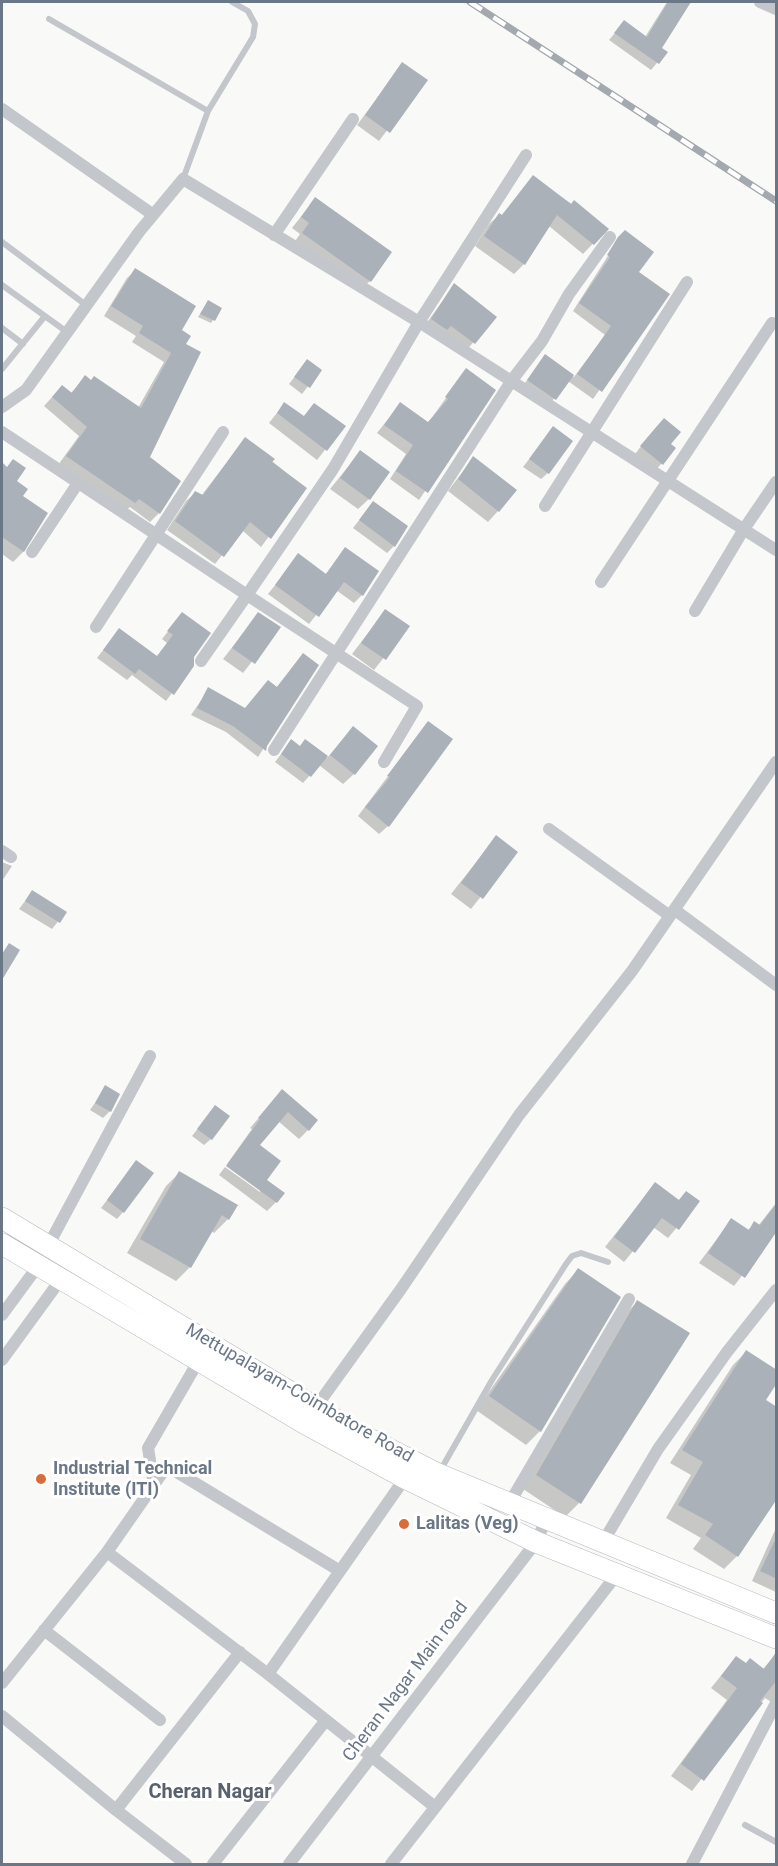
<!DOCTYPE html>
<html>
<head>
<meta charset="utf-8">
<style>
  body { margin:0 }
  #map { position:relative; width:778px; height:1866px; overflow:hidden; background:#f9f9f7; font-family:Roboto,sans-serif }
  canvas { display:block }
  .frame { position:absolute; inset:0; border:3px solid #6a7786; pointer-events:none }
</style>
</head>
<body>
<div id="map">
<canvas width="778" height="1866"></canvas>
<div class="frame"></div>
</div>
<script>
const g = document.querySelector('canvas').getContext('2d');
g.lineJoin = 'round';
function fill(path, color) { g.fillStyle = color; g.fill(path, 'evenodd'); }
const shape = rows => new Path2D(rows.map(r => 'M' + r).join(''));
function strokePath(path, color, width, dash) { g.strokeStyle = color; g.lineWidth = width; g.lineCap = dash ? 'butt' : 'round'; g.setLineDash(dash || []); g.stroke(path); }
function write(font, color, halo, rows, align = 'center') {
  g.font = font + ' Roboto,sans-serif'; g.lineWidth = 6; g.setLineDash([]); g.textBaseline = 'middle'; g.strokeStyle = halo; g.fillStyle = color; for (const [text, x, y, turn = 0] of rows) {
    g.save(); g.translate(x, y); g.rotate((+turn || 0) * Math.PI / 180); g.textAlign = isNaN(turn) ? turn : align; if (halo) g.strokeText(text, 0, 0); g.fillText(text, 0, 0); g.restore();
  }
}
const shadow = shape([
  [667,2,689,2,660,48,666,52,651,70,609,40,624,22,645,37],
  [403,64,425,80,379,141,357,125],
  [533,177,607,229,583,254,549,226,524,264,514,274,475,246,489,224,499,215,501,216],
  [315,199,370,281,359,291,293,244,300,234,292,228],
  [618,240,637,272,667,294,593,399,568,381,548,406,521,388,546,356,574,377,605,335,573,311],
  [136,270,179,330,148,457,159,513,150,522,130,507,125,511,58,465,79,436,44,406,53,396,70,394,85,377,138,408,164,362,132,342,136,336,104,316,127,278],
  [454,285,495,317,465,352,423,328],
  [208,302,220,309,211,323,198,317],
  [307,361,320,371,302,394,289,384],
  [466,370,494,390,419,500,390,479,406,454,377,433,400,404,428,423],
  [284,404,303,417,315,405,344,426,317,460,269,423],
  [657,426,674,449,655,471,635,454],
  [553,428,548,473,541,479,523,467],
  [245,439,305,488,261,547,242,530,215,564,167,530,186,501,195,493,201,496],
  [360,452,369,499,358,509,330,489],
  [473,458,498,511,488,522,448,491],
  [2,464,15,481,21,496,46,514,23,552,13,562,2,554],
  [367,510,394,546,387,553,353,528],
  [346,549,362,595,354,603,336,590,309,624,268,594,299,555,325,575],
  [385,611,408,627,374,670,352,654],
  [182,614,193,665,166,701,132,675,127,680,97,658,119,630,156,658,167,643,162,639],
  [258,614,279,627,243,673,223,659],
  [303,655,317,665,258,757,226,732,191,715,209,689,244,709,276,688],
  [428,723,388,826,379,834,358,816],
  [343,739,354,774,343,784,319,765,303,783,275,762,291,741,299,747,305,741,327,758],
  [496,837,516,852,471,909,451,894],
  [2,862,12,866,2,881],
  [32,892,65,913,52,929,19,909],
  [106,1087,110,1111,103,1118,90,1110],
  [282,1091,308,1130,299,1139,278,1121,257,1145,265,1180,276,1202,267,1211,219,1175,225,1167,260,1192,260,1188,227,1164,252,1129,250,1128],
  [215,1107,211,1139,204,1145,192,1136],
  [136,1162,123,1212,117,1219,101,1208],
  [180,1172,228,1219,214,1233,211,1231,190,1267,176,1281,127,1253,166,1186],
  [655,1184,678,1201,686,1193,698,1202,668,1238,653,1227,624,1262,605,1247],
  [776,1203,776,1231,734,1286,699,1263,731,1220,747,1231,755,1223,758,1226],
  [578,1270,540,1431,526,1445,476,1410,565,1284],
  [637,1302,579,1503,565,1517,523,1489,623,1316],
  [746,1352,763,1400,737,1556,724,1569,693,1549,701,1538,666,1518,691,1475,670,1463,733,1365],
  [776,1528,776,1592,752,1581],
  [736,1657,746,1665,762,1670,771,1660,776,1664,776,1705,765,1698,692,1791,671,1776,727,1700,711,1688]
]);
const building = shape([
  [668,2,691,2,662,48,668,52,659,64,614,33,624,20,647,37],
  [402,62,428,80,390,133,365,115],
  [533,175,571,204,574,200,609,229,594,245,557,215,525,265,484,236,499,213,502,215],
  [315,197,392,252,371,282,302,233,309,223,301,217],
  [625,230,654,252,639,272,670,294,602,392,577,374,611,326,579,303,610,257,607,255,618,237],
  [135,268,196,306,182,330,191,336,186,344,201,352,150,457,181,481,160,514,139,499,135,503,66,456,87,427,52,397,62,385,72,393,85,375,91,380,94,376,141,408,171,353,139,333,143,326,111,306],
  [454,283,497,317,475,344,451,326,447,330,431,319],
  [208,300,222,308,215,321,200,314],
  [545,354,574,375,556,400,527,380],
  [307,359,322,370,310,388,294,377],
  [466,368,496,390,428,493,396,471,413,445,384,425,400,402,428,422,448,399,445,397],
  [284,402,304,416,314,403,346,426,327,451,277,413],
  [664,418,681,432,671,444,676,448,663,465,640,446],
  [553,426,573,441,549,474,529,459],
  [245,437,275,459,272,462,307,488,271,539,250,522,224,557,175,521,195,491,203,495],
  [360,450,390,472,370,500,340,478],
  [473,456,517,490,499,512,458,479],
  [13,459,26,468,17,481,28,489,23,496,48,513,24,552,2,537,2,462,7,467],
  [373,501,408,526,395,547,359,520],
  [345,547,379,571,363,596,344,582,319,617,275,585,298,553,326,574],
  [385,609,410,626,386,660,361,643],
  [182,612,211,633,194,657,194,666,174,695,139,669,135,674,103,650,119,628,157,656,173,635,167,631],
  [258,612,281,627,255,664,232,648],
  [303,653,319,665,267,746,266,751,233,726,197,708,208,687,245,708,268,680,277,687],
  [428,721,453,739,389,827,365,807,390,777,387,776],
  [353,726,378,746,355,775,330,755],
  [291,739,300,746,305,739,328,756,311,777,281,754],
  [496,835,518,852,483,899,461,883],
  [32,890,67,912,60,923,25,901],
  [9,943,20,950,2,980,2,954],
  [105,1085,120,1094,111,1112,95,1103],
  [282,1089,318,1120,309,1131,288,1112,260,1145,281,1161,267,1180,285,1193,277,1203,226,1166,260,1119,258,1118],
  [215,1105,230,1116,212,1140,197,1129],
  [136,1160,154,1173,124,1213,107,1200],
  [179,1171,238,1205,229,1220,222,1215,191,1268,140,1239],
  [655,1182,679,1200,686,1191,700,1201,679,1230,662,1218,635,1253,614,1237],
  [777,1203,777,1231,745,1278,708,1253,731,1218,749,1230,754,1221,760,1225],
  [578,1268,621,1297,541,1432,489,1396],
  [637,1300,690,1333,581,1504,536,1475],
  [746,1350,777,1370,777,1383,766,1400,777,1407,777,1499,738,1557,705,1535,713,1524,678,1505,703,1462,682,1450],
  [777,1536,777,1579,760,1571],
  [777,1651,777,1680,760,1701,763,1703,704,1781,681,1764,737,1688,721,1676,736,1656,746,1663,750,1658,764,1669]
]);
const service = shape([
  [49,19,208,111],
  [183,179,208,111,253,37,255,24,248,11,232,2],
  [2,242,86,305],
  [2,285,67,332],
  [2,328,23,344],
  [2,369,45,316],
  [440,1471,492,1380,566,1264,572,1256,581,1253,608,1262],
  [745,1825,776,1842]
]);
const minor = shape([
  [760,2,776,9],
  [2,109,152,214],
  [526,155,419,322,776,550],
  [274,235,353,119],
  [2,407,26,390,139,232,183,179,419,322,333,469,247,595,2,432],
  [545,506,687,282],
  [32,552,78,483],
  [601,582,772,323],
  [695,611,744,529,776,482],
  [96,627,223,432],
  [201,661,247,595,417,706,384,762],
  [274,750,512,380,542,341,569,294,610,237],
  [549,829,670,916],
  [2,851,11,857],
  [675,910,776,985],
  [48,1246,150,1056],
  [2,1315,38,1266],
  [2,1360,61,1279],
  [316,1407,401,1289,519,1115,632,971,776,762],
  [154,1485,148,1448,199,1360],
  [509,1504,629,1299],
  [603,1542,658,1449,727,1352,776,1290],
  [107,1552,167,1466,340,1571],
  [44,1630,160,1720],
  [268,1674,435,1807],
  [2,1683,107,1552,268,1674,405,1478],
  [2,1716,116,1810,240,1652],
  [116,1810,186,1864],
  [213,1864,326,1720],
  [289,1864,536,1542,546,1520],
  [391,1864,618,1573],
  [692,1864,776,1703]
]);
const trunk = shape([
  [2,1218,358,1433,438,1474,776,1613],
  [2,1244,304,1423,405,1478,536,1542,776,1638]
]);
const rail = shape([
  [470,2,776,201]
]);
const markers = [
  [41,1479,6,"#d86d38"],
  [404,1524,6,"#d86d38"]
];
const streetNames = [
  ["Mettupalayam-Coimbatore Road",299,1394,30],
  ["Cheran Nagar Main road",406,1682,-53]
];
const poiNames = [
  ["Industrial Technical",53,1469],
  ["Institute (ITI)",53,1490],
  ["Lalitas (Veg)",416,1524]
];
const neighbourhoodNames = [
  ["Cheran Nagar",210,1793]
];
fill(shadow, '#0003');
fill(building, '#aab1b8');
strokePath(trunk, '#b6b9bd', 22);
strokePath(service, '#c3c6ca', 6);
strokePath(minor, '#c3c6ca', 12);
strokePath(trunk, '#fff', 21);
strokePath(rail, '#a4a9af', 7);
strokePath(rail, '#fff', 4.5, [14]);
for (const [x, y, r, color] of markers) { const dot = new Path2D(); dot.arc(x, y, r, 0, 2 * Math.PI); g.fillStyle = color; g.fill(dot); strokePath(dot, '#fff', 2); }
write('18px', '#6a7786', '#fff', streetNames);
write('bold 18px', '#6a7786', '#fff', poiNames, 'left');
write('bold 20px', '#58616c', '#fff', neighbourhoodNames);
</script>
</body>
</html>
